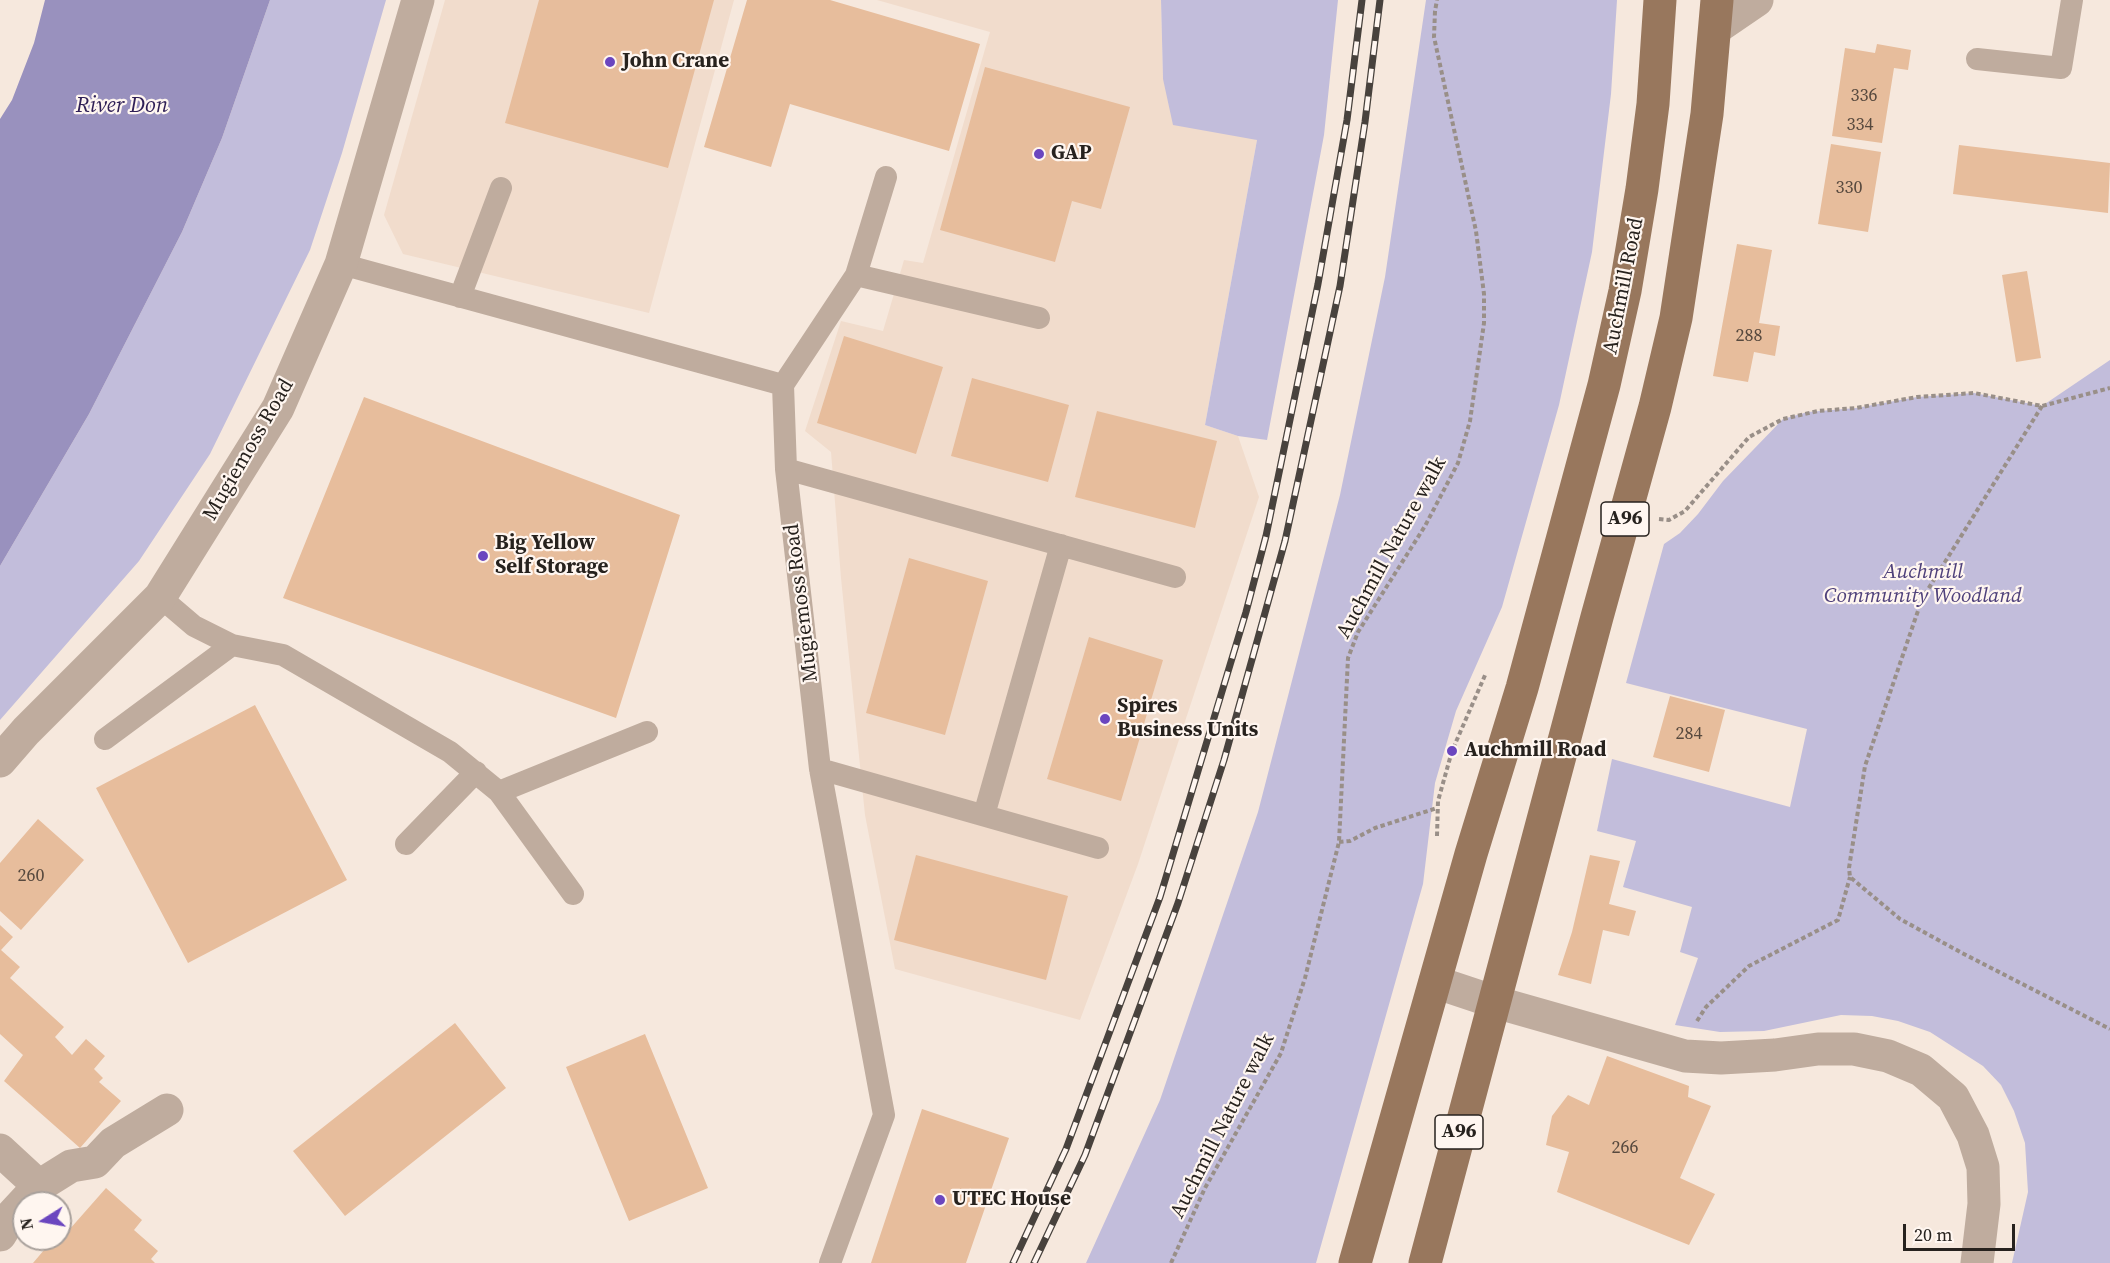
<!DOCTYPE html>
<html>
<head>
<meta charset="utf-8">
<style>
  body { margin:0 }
  #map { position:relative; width:2110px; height:1263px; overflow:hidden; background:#f6e8dd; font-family:"Source Serif 4",serif }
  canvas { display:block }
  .north { position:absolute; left:12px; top:1191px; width:60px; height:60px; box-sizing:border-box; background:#fff6f0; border:2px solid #a9a19c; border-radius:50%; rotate:259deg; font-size:16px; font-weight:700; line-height:24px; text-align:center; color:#27221e }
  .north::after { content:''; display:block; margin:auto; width:21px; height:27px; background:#6b46bf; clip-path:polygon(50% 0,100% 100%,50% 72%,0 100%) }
  .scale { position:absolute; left:1903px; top:1224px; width:112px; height:27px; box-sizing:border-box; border:3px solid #27221e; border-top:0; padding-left:8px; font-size:18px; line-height:21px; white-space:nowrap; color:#27221e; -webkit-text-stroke:4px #fff6f0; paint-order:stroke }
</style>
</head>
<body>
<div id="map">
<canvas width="2110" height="1263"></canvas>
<div class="north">N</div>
<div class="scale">20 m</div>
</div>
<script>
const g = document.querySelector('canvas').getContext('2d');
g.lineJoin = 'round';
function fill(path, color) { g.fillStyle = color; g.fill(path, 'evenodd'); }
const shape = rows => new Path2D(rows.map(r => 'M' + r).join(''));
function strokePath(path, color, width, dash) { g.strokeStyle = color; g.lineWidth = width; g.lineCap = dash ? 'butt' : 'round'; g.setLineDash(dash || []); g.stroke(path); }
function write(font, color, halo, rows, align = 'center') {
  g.font = font + ' "Source Serif 4",serif'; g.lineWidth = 4.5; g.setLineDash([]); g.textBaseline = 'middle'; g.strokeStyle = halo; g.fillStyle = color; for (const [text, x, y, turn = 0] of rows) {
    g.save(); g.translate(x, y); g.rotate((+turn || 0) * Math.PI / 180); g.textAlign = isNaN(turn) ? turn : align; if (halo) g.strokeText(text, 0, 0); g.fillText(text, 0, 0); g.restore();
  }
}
const built = shape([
  [445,0,734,0,649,313,403,254,384,215],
  [877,0,1161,0,1163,79,1257,140,1205,425,1238,436,1259,497,1138,864,1080,1020,895,969,865,815,841,578,831,452,805,431,841,321,883,331,904,260,923,263,990,32]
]);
const green = shape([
  [270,0,386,0,342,153,310,250,210,454,139,561,0,720,0,566,89,414,182,232,222,138],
  [1161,0,1338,0,1324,135,1267,440,1238,436,1205,425,1257,140,1173,125,1163,79],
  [1426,0,1617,0,1611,94,1592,252,1559,405,1502,607,1456,711,1435,783,1423,884,1316,1263,1086,1263,1160,1100,1258,812,1340,495,1385,277],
  [2110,360,2110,1263,2012,1263,2028,1192,2025,1143,2014,1111,2001,1085,1983,1066,1930,1032,1898,1021,1872,1016,1841,1015,1764,1031,1720,1032,1675,1025,1698,958,1680,952,1692,907,1623,887,1636,841,1597,831,1612,759,1790,807,1807,729,1626,683,1664,544,1680,533,1698,514,1723,481,1783,419,1808,412,1856,408,1917,397,1974,393,2042,406]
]);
const water = shape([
  [45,0,270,0,222,138,182,232,89,414,0,566,0,119,12,100,34,43]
]);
const building = shape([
  [539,0,714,0,668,168,505,123],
  [747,0,830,0,980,44,949,151,790,104,771,167,704,147],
  [1877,44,1911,50,1908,70,1894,68,1882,143,1832,136,1845,48,1875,53],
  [985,67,1130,107,1101,209,1072,201,1055,262,940,230],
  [1831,144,1881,152,1868,232,1818,224],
  [1959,145,2110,163,2108,213,1953,194],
  [1737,244,1772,250,1759,323,1780,326,1775,356,1754,352,1748,382,1713,376],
  [2027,271,2041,358,2016,362,2002,275],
  [844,336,943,367,916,454,817,423],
  [972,378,1069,405,1048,482,951,456],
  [364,397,680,515,616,718,283,598],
  [1097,411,1217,441,1195,528,1075,497],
  [909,558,988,581,945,735,866,713],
  [1089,637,1163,660,1121,801,1047,779],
  [1670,696,1725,710,1709,772,1653,757],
  [255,705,347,880,188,963,96,788],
  [38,819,84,860,21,930,0,911,0,863],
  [916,855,1068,896,1046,980,894,940],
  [1590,855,1620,861,1609,904,1636,911,1629,936,1603,930,1591,984,1558,975,1572,932],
  [0,925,13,937,1,950,20,967,10,978,64,1027,55,1037,72,1055,86,1039,105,1056,94,1069,103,1078,99,1082,121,1101,80,1148,4,1081,23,1055,0,1034],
  [455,1023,506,1088,345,1216,293,1151],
  [645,1034,708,1188,629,1221,566,1067],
  [1607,1056,1689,1086,1688,1097,1711,1106,1680,1178,1715,1194,1689,1245,1557,1192,1569,1152,1546,1145,1552,1116,1568,1095,1589,1105],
  [922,1109,1009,1138,966,1263,871,1263],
  [106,1188,142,1220,134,1230,158,1251,151,1259,155,1263,33,1263,50,1243,54,1247]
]);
const path = shape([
  [2042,406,1922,599,1865,766,1849,868,1850,877,1900,919,1962,953,2110,1029],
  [1659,519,1669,520,1685,511,1749,437,1783,419,1818,411,1856,408,1917,397,1974,393,2042,406,2110,388],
  [1437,836,1438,801,1452,751,1486,673],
  [1339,842,1350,841,1375,828,1437,808],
  [1697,1021,1706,1007,1749,966,1838,920,1850,877],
  [1171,1263,1205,1188,1281,1053,1305,978,1339,842,1348,658,1358,632,1425,526,1458,463,1470,421,1484,323,1484,294,1476,231,1434,37,1435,11,1437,0]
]);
const service = shape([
  [1977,59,2061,68,2072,0],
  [341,264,783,385,786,469,820,769,884,1115,830,1263],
  [856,275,1039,318],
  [460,297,501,188],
  [783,385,856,275,886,177],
  [786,469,1175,577],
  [160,597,194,626,232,645,283,655,450,752,499,792,573,894],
  [105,739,232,645],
  [820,769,1098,848],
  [499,792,647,732],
  [984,815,1061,545],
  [406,844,476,772]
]);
const minor = shape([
  [1716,28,1757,0],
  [1435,982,1495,1002,1685,1056,1721,1058,1775,1055,1818,1049,1854,1049,1888,1056,1921,1070,1953,1097,1973,1135,1983,1167,1984,1204,1977,1263],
  [0,1150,39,1186,71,1166,95,1162,113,1143,167,1110],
  [0,1235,13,1214,39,1186]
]);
const tertiary = shape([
  [0,761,26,731,160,597,278,408,341,264,418,0]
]);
const primary = shape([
  [1355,1263,1471,854,1522,688,1604,385,1625,291,1642,189,1653,104,1660,0],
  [1425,1263,1597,617,1655,407,1676,318,1707,114,1717,0]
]);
const rail = shape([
  [1013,1263,1066,1149,1160,897,1246,612,1266,536,1318,284,1347,120,1362,0],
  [1034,1263,1085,1155,1178,903,1224,760,1285,541,1340,286,1365,122,1380,0]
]);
const markers = [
  [610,62,6,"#6b46bf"],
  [1039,154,6,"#6b46bf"],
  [483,556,6,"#6b46bf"],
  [1105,719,6,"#6b46bf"],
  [1452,751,6,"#6b46bf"],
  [940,1200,6,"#6b46bf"]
];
const numberNames = [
  ["336",1864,96],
  ["334",1860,125],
  ["330",1849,188],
  ["288",1749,336],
  ["284",1689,734],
  ["260",31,876],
  ["266",1625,1148]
];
const shields = [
  [1625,519,48],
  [1459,1132,48]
];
const shieldNames = [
  ["A96",1625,519],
  ["A96",1459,1132]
];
const poiNames = [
  ["John Crane",622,62],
  ["GAP",1051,154],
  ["Big Yellow",495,544],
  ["Self Storage",495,568],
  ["Spires",1117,707],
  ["Business Units",1117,731],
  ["Auchmill Road",1464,751],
  ["UTEC House",952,1200]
];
const streetNames = [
  ["Auchmill Road",1624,286,-79],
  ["Mugiemoss Road",249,450,-60],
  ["Auchmill Nature walk",1392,548,-61],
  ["Mugiemoss Road",802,603,-97],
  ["Auchmill Nature walk",1223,1126,-63]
];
const parkNames = [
  ["Auchmill",1923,573],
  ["Community Woodland",1923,597]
];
const waterNames = [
  ["River Don",122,106]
];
fill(built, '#f1dccc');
fill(green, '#c2bddb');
fill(water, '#9991be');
fill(building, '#e7bd9c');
strokePath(path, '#998f88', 4, [4.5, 3]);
strokePath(service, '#bfac9e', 22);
strokePath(minor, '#bfac9e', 33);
strokePath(tertiary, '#bfac9e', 33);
strokePath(primary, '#98775d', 33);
strokePath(rail, '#48423d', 7);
strokePath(rail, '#fff6f0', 4.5, [14]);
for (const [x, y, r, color] of markers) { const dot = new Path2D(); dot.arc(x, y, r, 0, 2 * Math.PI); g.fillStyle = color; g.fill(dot); strokePath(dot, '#fff6f0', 2); }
write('18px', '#57493e', null, numberNames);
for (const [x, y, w] of shields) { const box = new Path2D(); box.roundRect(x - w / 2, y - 17, w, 34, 4.5); g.fillStyle = '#fff6f0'; g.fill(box); strokePath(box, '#27221e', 1.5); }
write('bold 20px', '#27221e', null, shieldNames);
write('bold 21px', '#27221e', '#fff6f0', poiNames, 'left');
write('21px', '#27221e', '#fff6f0', streetNames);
write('italic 21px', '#4f417b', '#fff6f0', parkNames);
write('italic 22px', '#2f1f56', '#fff6f0', waterNames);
</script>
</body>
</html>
